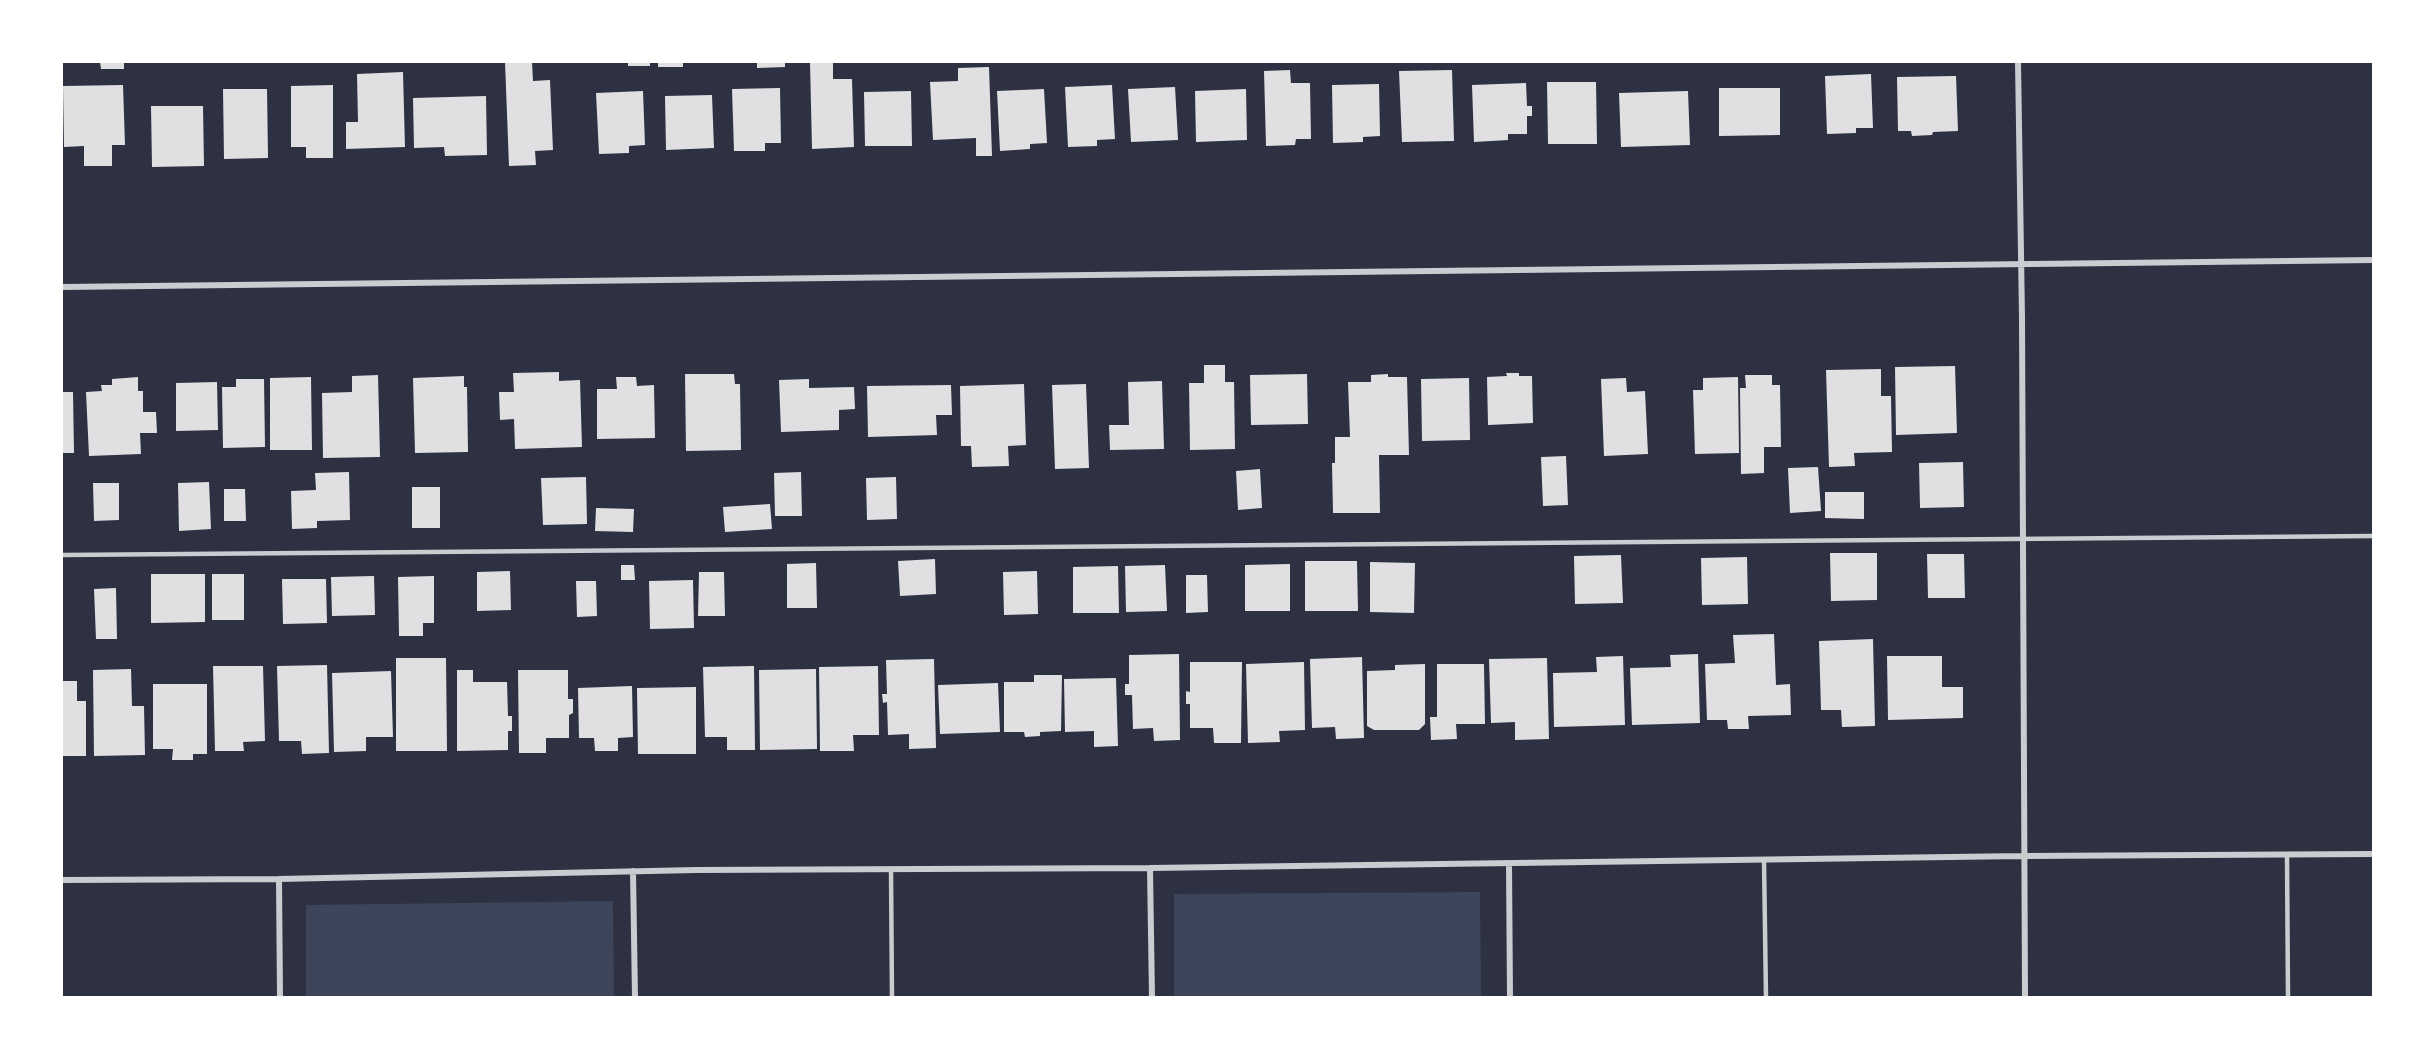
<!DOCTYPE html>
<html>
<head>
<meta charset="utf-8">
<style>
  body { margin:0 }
  #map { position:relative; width:2435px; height:1059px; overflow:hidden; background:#2d3142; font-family:Helvetica,sans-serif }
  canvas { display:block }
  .frame { position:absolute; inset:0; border:63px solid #fff; pointer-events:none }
</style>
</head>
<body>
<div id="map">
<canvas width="2435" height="1059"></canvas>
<div class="frame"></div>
</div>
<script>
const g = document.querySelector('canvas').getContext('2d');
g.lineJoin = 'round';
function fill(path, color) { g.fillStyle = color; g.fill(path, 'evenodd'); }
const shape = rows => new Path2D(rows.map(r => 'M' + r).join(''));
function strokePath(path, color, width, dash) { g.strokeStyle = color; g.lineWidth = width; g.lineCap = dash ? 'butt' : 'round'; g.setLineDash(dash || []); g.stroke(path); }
const green = shape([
  [1480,892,1481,997,1174,997,1174,894],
  [613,901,614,997,306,997,306,905]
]);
const building = shape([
  [100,62,124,62,124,69,101,69],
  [505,62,532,62,533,81,550,80,553,150,535,151,536,165,509,166],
  [628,62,650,62,650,66,628,66],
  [658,62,683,62,683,67,658,67],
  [757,62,785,62,785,67,757,68],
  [810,62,833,62,833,79,852,79,854,147,812,149],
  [989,67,992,156,976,156,976,138,933,140,930,82,958,81,958,68],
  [1290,70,1291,83,1310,83,1311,139,1296,139,1295,145,1266,146,1264,71],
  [1452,70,1454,141,1402,142,1399,71],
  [403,72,405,147,346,149,346,122,358,122,357,74],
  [1871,74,1873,128,1856,128,1856,133,1827,134,1825,76],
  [1956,76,1958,131,1933,132,1932,135,1912,136,1911,131,1898,131,1897,77],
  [1547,82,1596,82,1597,144,1548,144],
  [1526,83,1527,106,1532,106,1532,116,1527,116,1527,134,1508,134,1508,140,1474,142,1472,85],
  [1379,84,1380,136,1363,137,1363,142,1333,143,1332,85],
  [123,85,125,145,112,145,112,166,84,166,84,146,64,147,63,86],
  [333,85,333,158,306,158,306,147,291,147,291,86],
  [1112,85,1115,139,1097,140,1097,146,1068,147,1065,87],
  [1175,87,1178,140,1131,142,1128,89],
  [780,88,781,143,765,143,765,151,734,151,732,89],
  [1719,88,1780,88,1780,135,1719,136],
  [223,89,267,89,268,158,224,159],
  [1044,89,1047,143,1030,144,1030,149,1000,151,997,91],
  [1246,89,1247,140,1196,142,1195,91],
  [643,91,645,145,629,146,629,153,599,154,596,93],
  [911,91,912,146,865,146,864,92],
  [1688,91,1690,145,1621,147,1619,93],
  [712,95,714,148,666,150,665,96],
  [486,96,487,155,445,156,444,147,414,148,413,98],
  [151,106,203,106,204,166,152,167],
  [1204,365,1225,365,1225,382,1234,382,1235,449,1190,450,1189,383,1204,383],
  [1955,366,1957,433,1896,435,1895,367],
  [1881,369,1881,396,1891,396,1892,452,1854,453,1855,466,1829,467,1826,370],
  [559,372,559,381,580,380,582,447,515,449,514,419,500,420,499,392,514,392,513,373],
  [1506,373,1519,373,1519,376,1532,376,1533,423,1488,425,1487,377,1507,376],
  [685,374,734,374,735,384,740,384,741,450,686,451],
  [1307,374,1308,424,1251,425,1250,375],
  [1388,374,1388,377,1407,377,1409,455,1379,455,1380,513,1333,513,1332,463,1335,463,1335,437,1350,437,1348,382,1371,382,1371,375],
  [378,375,380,457,323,458,322,393,352,392,352,376],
  [1745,375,1772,375,1772,385,1780,385,1781,447,1764,447,1764,473,1741,474,1740,388,1746,388],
  [464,376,464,387,467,387,468,452,415,453,413,378],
  [138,377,138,391,143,391,143,412,156,412,157,433,140,433,141,454,89,456,86,392,102,391,101,385,112,385,112,379],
  [311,377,312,450,270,450,270,378],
  [616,377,636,377,637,386,654,385,655,438,597,439,597,389,617,389],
  [1738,377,1739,453,1695,454,1693,390,1703,390,1703,378],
  [1469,378,1470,440,1422,441,1421,379],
  [1626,378,1627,392,1645,391,1648,454,1604,456,1601,379],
  [236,379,264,379,265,447,223,448,222,387,236,387],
  [809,379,809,388,854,387,855,409,839,410,839,430,781,432,779,380],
  [1162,381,1164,449,1110,450,1109,425,1129,425,1128,382],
  [217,382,218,430,176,431,176,383],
  [1024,384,1026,445,1008,446,1009,466,972,467,971,446,961,446,960,386],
  [1086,384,1089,468,1055,469,1052,385],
  [951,385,952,415,936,415,937,435,868,437,867,386],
  [62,392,73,392,74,453,62,453],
  [1566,456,1568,505,1543,506,1541,457],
  [1963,462,1964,507,1920,508,1919,463],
  [1818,467,1821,511,1790,513,1788,468],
  [1260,469,1262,508,1238,510,1236,471],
  [349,472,350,520,317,521,317,528,292,529,291,491,316,490,315,473],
  [801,472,802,516,775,516,774,473],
  [586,477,587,524,543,525,541,478],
  [896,477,897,519,867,520,866,478],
  [209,482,211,529,179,531,178,483],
  [93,483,119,483,119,520,94,521],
  [412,487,440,487,440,528,412,528],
  [224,489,245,489,246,521,224,521],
  [1825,492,1864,492,1864,519,1825,518],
  [770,504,772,529,725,532,723,507],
  [596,508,634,509,633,532,595,531],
  [1830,553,1877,553,1877,600,1831,601],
  [1927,554,1964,554,1965,598,1928,598],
  [1621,555,1623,603,1575,604,1574,556],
  [1747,557,1748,604,1702,605,1701,558],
  [935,559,936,594,900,596,898,561],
  [1305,561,1357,561,1358,611,1305,611],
  [1370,562,1415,563,1414,613,1370,612],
  [816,563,817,608,787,608,787,564],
  [1290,564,1290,611,1245,611,1245,565],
  [621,565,634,565,635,580,621,580],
  [1165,565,1167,611,1126,612,1125,566],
  [1118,566,1119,613,1073,613,1073,567],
  [510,571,511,610,477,611,477,572],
  [1037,571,1038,614,1004,615,1003,572],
  [699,572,724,572,725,616,698,616],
  [151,574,205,574,205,622,151,623],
  [212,574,244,574,244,620,212,620],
  [1186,575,1207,575,1208,612,1186,613],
  [374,576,375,615,332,616,331,577],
  [434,576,434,623,423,623,423,636,399,636,398,577],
  [282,579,326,579,327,623,283,624],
  [693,580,694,628,650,629,649,581],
  [576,581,596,581,597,616,577,617],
  [116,588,117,639,96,639,94,589],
  [1774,634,1776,685,1790,684,1791,715,1748,716,1749,729,1728,729,1727,720,1707,720,1705,664,1735,663,1733,635],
  [1873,639,1875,726,1842,727,1841,710,1821,710,1819,641],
  [1179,654,1180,740,1154,741,1153,728,1133,729,1132,695,1125,695,1125,684,1129,684,1129,655],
  [1698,654,1700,723,1632,725,1630,668,1671,667,1670,655],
  [1623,656,1625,725,1554,727,1553,673,1597,672,1596,657],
  [1887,656,1942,656,1942,687,1963,687,1963,718,1888,720],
  [1362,657,1364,738,1336,739,1335,727,1312,728,1310,659],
  [396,658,446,658,447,751,396,751],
  [1547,658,1549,739,1515,740,1515,722,1491,723,1489,659],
  [934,659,936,748,909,749,909,734,888,735,887,702,883,703,882,694,887,694,886,660],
  [1190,662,1242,662,1241,743,1214,743,1213,728,1190,728,1190,704,1186,704,1186,691,1190,692],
  [1304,662,1305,730,1279,731,1280,742,1248,743,1246,664],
  [1425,664,1425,724,1419,730,1374,730,1367,726,1367,671,1395,670,1395,665],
  [1437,664,1484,664,1485,724,1456,724,1457,739,1431,740,1430,717,1437,717],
  [327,665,329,753,302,754,301,741,279,741,277,666],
  [213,666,263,666,265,741,243,742,244,751,215,751],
  [754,666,755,750,727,750,727,737,705,737,703,667],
  [878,666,879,735,853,735,854,751,820,751,819,667],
  [131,669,132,706,144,706,145,755,94,756,93,670],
  [816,669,817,749,760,750,759,670],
  [457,670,473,670,473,682,507,682,508,716,512,716,512,731,508,731,508,750,457,751],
  [518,670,568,670,568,699,573,699,573,713,569,715,569,738,546,738,546,753,519,753],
  [391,671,393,737,366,737,366,751,334,752,332,673],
  [1034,675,1062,675,1061,731,1040,732,1040,736,1025,737,1024,732,1004,732,1004,682,1034,682],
  [1116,678,1118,746,1094,747,1094,731,1065,732,1064,679],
  [62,681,77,681,77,701,86,701,86,756,62,756],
  [998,683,1000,732,940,734,938,685],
  [153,684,207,684,207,754,193,754,193,760,172,760,173,749,153,749],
  [632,686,633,737,618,738,618,751,595,751,594,738,579,738,578,688],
  [696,687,696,754,638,754,637,688]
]);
const service = shape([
  [62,555,2374,536],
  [2287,855,2288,998],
  [1764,860,1766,998],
  [891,870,892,998]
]);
const minor = shape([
  [2018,62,2022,318,2025,998],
  [62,287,2374,260],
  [1509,864,1510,998],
  [1150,868,1152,998],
  [633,871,635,998],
  [279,879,280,998],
  [62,880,279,879,696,870,1150,868,2023,856,2374,854]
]);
fill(green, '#3c4559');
fill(building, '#e0e0e3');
strokePath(service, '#caccd0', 4.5);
strokePath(minor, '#caccd0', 6);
</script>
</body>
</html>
